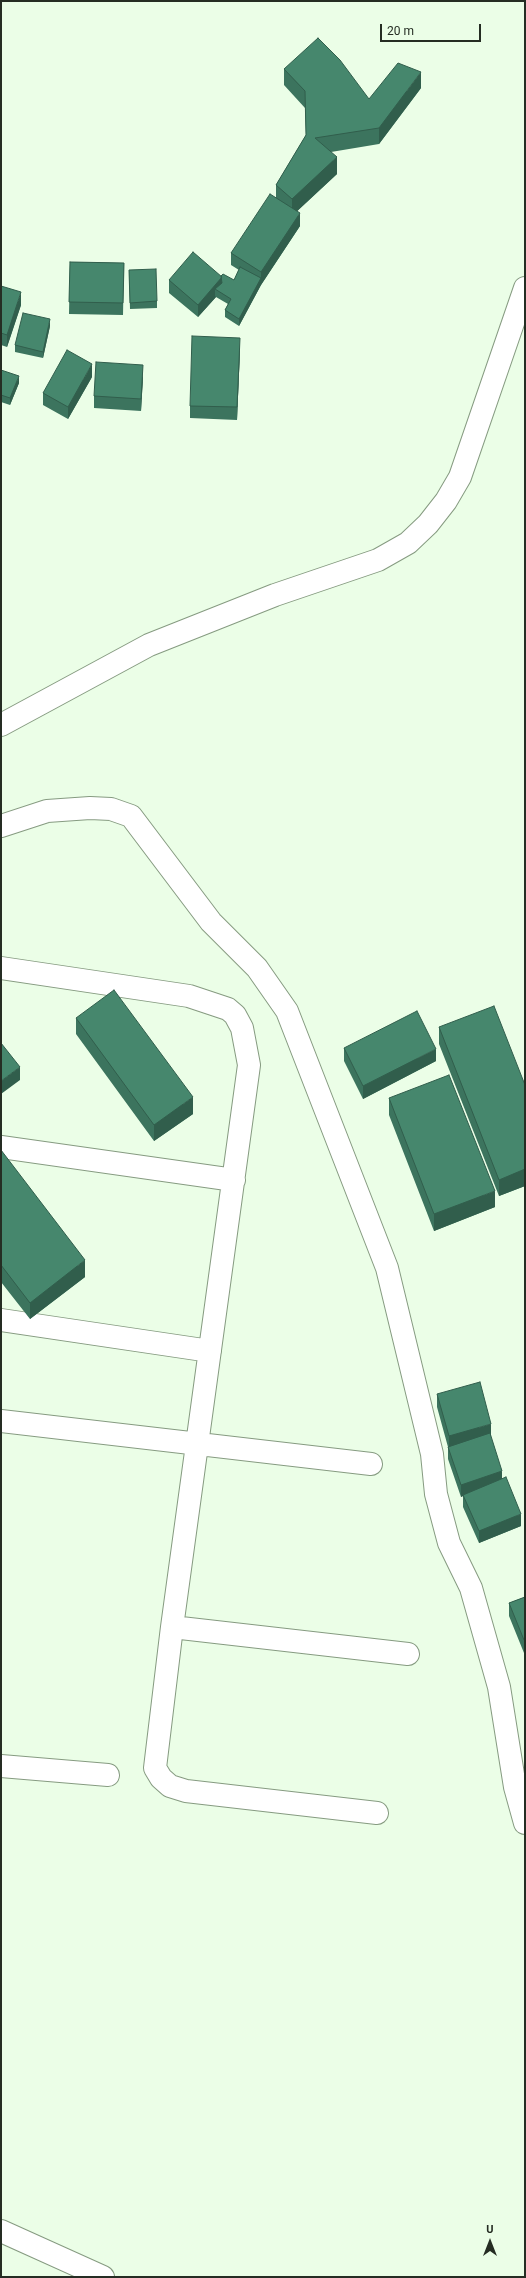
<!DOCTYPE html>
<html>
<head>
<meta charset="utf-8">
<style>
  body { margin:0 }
  #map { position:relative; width:526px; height:2278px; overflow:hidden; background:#ebfee7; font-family:Roboto,sans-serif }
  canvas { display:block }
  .frame { position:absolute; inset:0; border:2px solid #252d23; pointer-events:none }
  .north { position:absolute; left:470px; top:2222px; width:40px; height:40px; -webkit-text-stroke:3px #ebfee7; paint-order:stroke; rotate:0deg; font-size:11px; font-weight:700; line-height:16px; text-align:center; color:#252d23 }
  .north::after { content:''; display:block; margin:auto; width:14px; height:18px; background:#252d23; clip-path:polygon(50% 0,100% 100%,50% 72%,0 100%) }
  .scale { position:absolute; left:380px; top:24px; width:101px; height:18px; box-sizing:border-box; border:2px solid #252d23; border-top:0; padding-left:5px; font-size:12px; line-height:14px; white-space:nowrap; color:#252d23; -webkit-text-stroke:3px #ebfee7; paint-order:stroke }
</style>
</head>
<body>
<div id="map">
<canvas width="526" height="2278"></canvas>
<div class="frame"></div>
<div class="north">U</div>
<div class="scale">20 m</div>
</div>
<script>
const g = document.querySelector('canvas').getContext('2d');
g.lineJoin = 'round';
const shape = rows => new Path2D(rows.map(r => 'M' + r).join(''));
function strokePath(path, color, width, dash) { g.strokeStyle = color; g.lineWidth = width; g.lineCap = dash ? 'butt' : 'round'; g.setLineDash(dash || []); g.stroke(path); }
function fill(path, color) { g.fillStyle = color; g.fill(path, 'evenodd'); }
const minor = shape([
  [1,725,149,645,275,595,378,560,408,543,428,524,446,501,460,477,525,288],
  [1,826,47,811,90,808,111,809,131,816,211,922,257,968,287,1011,387,1268,432,1454,436,1494,449,1543,471,1588,499,1687,515,1787,525,1823],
  [1,968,189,996,228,1009,235,1015,242,1028,249,1065,172,1627,155,1768,161,1778,170,1786,186,1791,377,1813],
  [1,1147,234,1180],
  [1,1320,210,1351],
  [1,1421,371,1464],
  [172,1627,408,1654],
  [1,1766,108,1775],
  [1,2231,103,2277]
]);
const wall = shape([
  [284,69,369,99,421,88,379,144,331,152,337,174,297,211,300,226,261,285,239,326,225,317,225,310,228,304,216,297,198,317,169,293,169,280,221,276,234,280,239,270,231,265,231,253,276,198,276,185,306,135,305,108,284,85],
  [70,262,124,263,123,315,69,314],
  [129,270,157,301,157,308,130,309],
  [1,286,21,305,7,347,1,345],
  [50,326,43,358,15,352,15,345],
  [240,350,237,420,190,418,190,406],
  [1,370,19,383,10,405,1,402],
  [92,377,68,419,43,405,43,393],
  [143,377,141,411,94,408,94,396],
  [76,1018,193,1114,154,1141,76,1034],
  [439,1027,525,1085,525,1186,499,1196,439,1044],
  [344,1048,436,1061,363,1099,344,1061],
  [389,1098,495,1207,434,1231,389,1115],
  [1,1150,85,1277,30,1319,1,1282],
  [437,1394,491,1437,502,1479,521,1526,479,1543,463,1507,463,1496,461,1497,448,1459,448,1447,437,1407],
  [525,1597,525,1652,524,1653,509,1616,509,1603]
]);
const shadedWall = shape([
  [421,72,421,88,379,144,379,128],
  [337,157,337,174,292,216,292,199],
  [300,213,300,226,261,285,239,326,239,319,261,278,261,272],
  [222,277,222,289,215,289,215,296,216,297,198,317,198,305],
  [21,292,21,305,7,347,7,335],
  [50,319,50,326,43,358,43,352],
  [240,338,240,350,237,420,237,407],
  [92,364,92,377,68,419,68,407],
  [143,365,143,377,141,411,141,399],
  [19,376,19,383,10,405,10,398],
  [436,1049,436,1061,363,1099,363,1086],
  [20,1067,20,1080,1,1094,1,1081],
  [193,1097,193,1114,154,1141,154,1125],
  [525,1169,525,1186,499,1196,499,1180],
  [495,1191,495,1207,434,1231,434,1214],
  [85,1260,85,1277,30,1319,30,1303],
  [491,1424,491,1437,449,1449,449,1436],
  [502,1471,502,1483,463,1495,463,1496,461,1497,461,1485],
  [521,1514,521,1526,479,1543,479,1531],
  [524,1640,525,1640,525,1652,524,1653]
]);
const building = shape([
  [318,38,340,60,369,99,398,63,421,72,379,128,315,138,337,157,292,199,276,185,306,135,305,91,284,69,318,38],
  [270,194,300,213,261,272,231,253,270,194],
  [193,252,222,277,198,305,169,280,193,252],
  [70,262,124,263,123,303,69,302,70,262],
  [240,267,261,278,239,319,225,310,231,299,215,289,222,283,221,276,223,274,234,280,240,267],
  [156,269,157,301,130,303,129,270,156,269],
  [1,286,21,292,7,335,1,333,1,286],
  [23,313,50,319,43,352,15,345,23,313],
  [192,336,240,338,237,407,190,406,192,336],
  [67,350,92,364,68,407,43,393,67,350],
  [96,362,143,365,141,399,94,396,96,362],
  [1,370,19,376,10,398,1,395,1,370],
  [114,990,193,1097,154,1125,76,1018,114,990],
  [494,1006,525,1085,525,1169,499,1180,439,1027,494,1006],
  [417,1011,436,1049,363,1086,344,1048,417,1011],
  [1,1043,20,1067,1,1081,1,1043],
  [449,1075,495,1191,434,1214,389,1098,449,1075],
  [1,1150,85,1260,30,1303,1,1265,1,1150],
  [480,1382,491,1424,449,1436,437,1394,480,1382],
  [490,1433,502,1471,461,1485,448,1447,490,1433],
  [506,1477,521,1514,479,1531,463,1495,506,1477],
  [525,1597,525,1640,524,1640,509,1603,525,1597]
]);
strokePath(minor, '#869b81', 24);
strokePath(minor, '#fff', 22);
fill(wall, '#3c745e');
fill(shadedWall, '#315e4c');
fill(building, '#46876d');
strokePath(building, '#315e4c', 1);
</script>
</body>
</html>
